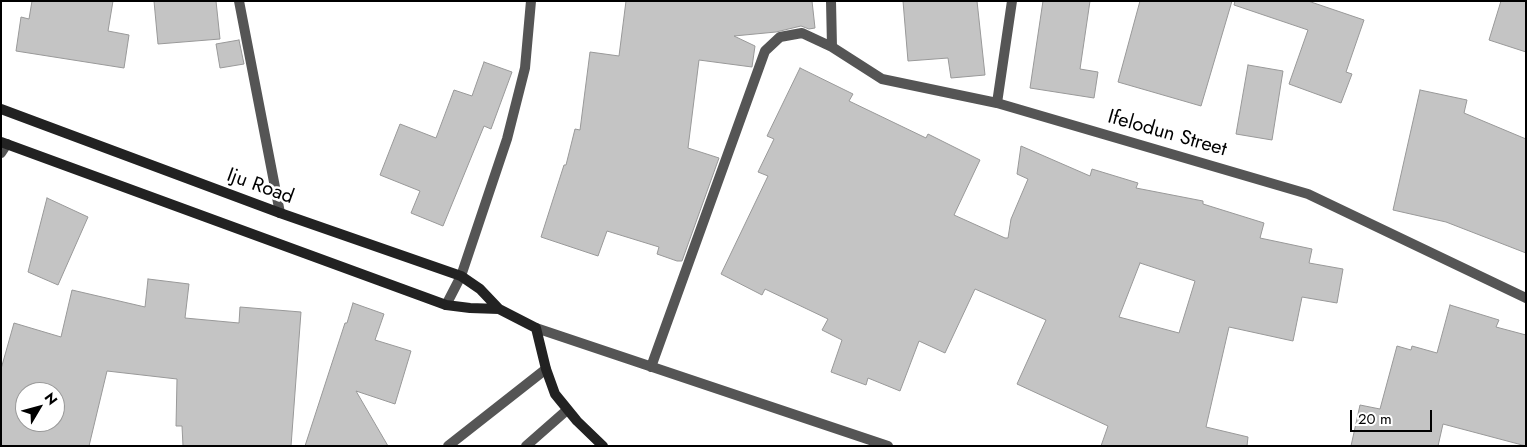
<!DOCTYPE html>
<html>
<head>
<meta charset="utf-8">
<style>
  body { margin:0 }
  #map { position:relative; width:1527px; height:447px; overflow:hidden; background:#fff; font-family:Jost,sans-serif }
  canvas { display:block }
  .frame { position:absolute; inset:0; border:2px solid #000; pointer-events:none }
  .north { position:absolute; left:15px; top:382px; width:50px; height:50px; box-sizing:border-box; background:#fff; border:1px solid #999; border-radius:50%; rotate:53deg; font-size:14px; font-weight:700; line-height:20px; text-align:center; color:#000 }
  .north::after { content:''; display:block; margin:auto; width:18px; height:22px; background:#000; clip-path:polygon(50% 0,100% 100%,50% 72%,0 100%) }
  .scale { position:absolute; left:1350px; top:410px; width:82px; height:22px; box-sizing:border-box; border:2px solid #000; border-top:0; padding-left:6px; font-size:15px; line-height:18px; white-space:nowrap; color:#000; -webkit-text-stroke:4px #fff; paint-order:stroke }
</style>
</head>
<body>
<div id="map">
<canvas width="1527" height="447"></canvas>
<div class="frame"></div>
<div class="north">N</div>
<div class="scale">20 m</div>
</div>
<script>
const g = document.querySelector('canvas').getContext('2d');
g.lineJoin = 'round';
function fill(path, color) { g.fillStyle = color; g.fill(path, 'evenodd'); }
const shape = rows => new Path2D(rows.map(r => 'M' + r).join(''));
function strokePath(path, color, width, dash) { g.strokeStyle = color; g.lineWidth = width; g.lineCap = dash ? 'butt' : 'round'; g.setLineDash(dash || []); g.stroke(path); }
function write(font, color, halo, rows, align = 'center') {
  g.font = font + ' Jost,sans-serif'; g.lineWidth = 5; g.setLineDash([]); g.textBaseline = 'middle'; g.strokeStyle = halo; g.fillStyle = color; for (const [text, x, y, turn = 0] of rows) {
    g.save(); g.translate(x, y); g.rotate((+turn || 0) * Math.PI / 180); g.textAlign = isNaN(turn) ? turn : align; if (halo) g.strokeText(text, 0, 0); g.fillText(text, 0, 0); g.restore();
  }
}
const building = shape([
  [32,1,113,1,108,31,129,35,124,68,16,51,21,17,29,19,32,1],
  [154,1,216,1,220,39,158,44,154,1],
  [626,1,812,1,815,28,809,29,801,26,776,32,734,36,755,46,752,67,699,60,688,148,719,158,682,261,677,261,657,254,659,247,607,231,598,256,541,237,564,165,566,165,575,129,580,130,590,52,619,56,626,1],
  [903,1,977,1,985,75,951,78,948,58,908,61,903,1],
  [1043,1,1090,1,1080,69,1098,72,1094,98,1030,88,1043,1],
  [1140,1,1232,1,1201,106,1118,82,1140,1],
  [1235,1,1308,1,1364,20,1346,72,1352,74,1341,103,1289,84,1308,30,1234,5,1235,1],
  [1501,1,1526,1,1526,52,1489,40,1501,1],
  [239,40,244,64,220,68,216,44,239,40],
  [484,62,512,72,491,129,484,126,443,226,411,213,420,191,380,175,400,124,436,138,454,90,472,96,484,62],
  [1248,65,1283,71,1272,140,1236,134,1248,65],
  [800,68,853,94,849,101,926,138,928,134,980,160,954,215,1005,238,1008,238,1011,219,1028,179,1017,174,1021,146,1090,176,1092,169,1138,183,1136,188,1203,201,1203,204,1264,223,1260,238,1312,249,1309,263,1343,269,1337,303,1302,297,1293,341,1229,327,1206,427,1248,437,1247,446,1101,446,1108,426,1017,384,1046,320,975,289,945,353,919,341,900,391,868,378,866,385,831,372,842,340,822,330,828,319,765,289,762,295,721,274,768,176,758,172,774,139,767,136,800,68],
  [1140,263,1195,281,1179,333,1119,317,1140,263],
  [1420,90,1467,100,1464,113,1526,139,1526,253,1446,222,1393,210,1420,90],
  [47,198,88,217,58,285,28,272,47,198],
  [148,279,189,284,185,318,239,323,240,307,301,312,291,446,183,446,182,426,176,426,177,379,107,371,89,446,1,446,1,369,14,323,61,337,72,290,145,307,148,279],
  [25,392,55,392,55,422,25,422,25,392],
  [353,303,384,314,375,340,411,351,395,404,356,391,388,446,305,446,345,323,347,323,353,303],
  [1450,305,1499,320,1496,327,1526,335,1526,446,1443,424,1438,446,1351,446,1360,405,1380,409,1397,346,1411,350,1412,346,1437,353,1450,305]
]);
const service = shape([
  [1,153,7,144],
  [526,446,567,410]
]);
const minor = shape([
  [239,1,280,213],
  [831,1,832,47],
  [997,103,1012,1],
  [446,305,461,276,507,139,525,68,531,1],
  [536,328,888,446],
  [651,367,765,51,780,37,802,33,832,47,882,79,997,103,1308,194,1526,298],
  [448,446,546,369]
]);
const secondary = shape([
  [1,109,280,213,461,276,480,289,499,309,536,328,546,369,555,394,577,421,603,446],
  [1,142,446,305,470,308,499,309]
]);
const streetNames = [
  ["Ifelodun Street",1167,134,16],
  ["Iju Road",260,187,20]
];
fill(building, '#c4c4c4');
strokePath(building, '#999', 1);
strokePath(service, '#555', 10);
strokePath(minor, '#555', 10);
strokePath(secondary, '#222', 10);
write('20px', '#000', '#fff', streetNames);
</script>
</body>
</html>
